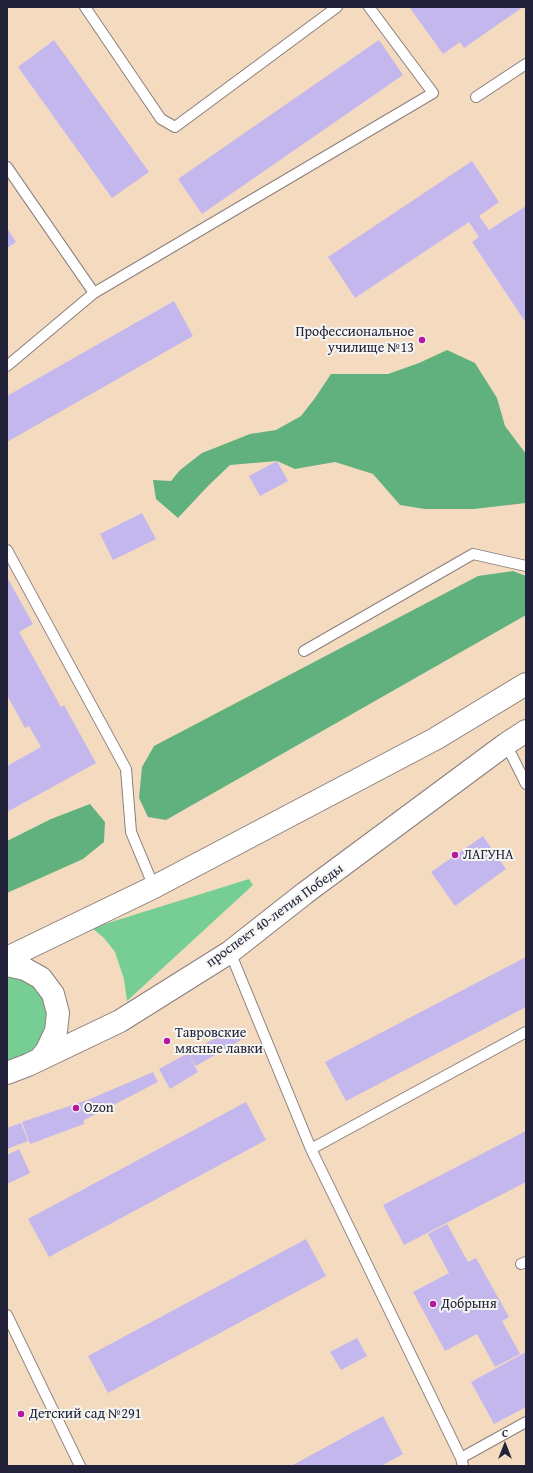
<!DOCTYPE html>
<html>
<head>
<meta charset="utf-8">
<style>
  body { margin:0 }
  #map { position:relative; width:533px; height:1473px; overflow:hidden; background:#f4dbbf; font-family:"Gentium Book Plus",serif }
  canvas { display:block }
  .frame { position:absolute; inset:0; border:8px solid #22223b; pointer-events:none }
  .north { position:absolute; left:485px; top:1425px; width:40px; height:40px; -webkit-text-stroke:3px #f6f6f2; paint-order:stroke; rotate:0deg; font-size:11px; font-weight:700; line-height:16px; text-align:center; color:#22223b }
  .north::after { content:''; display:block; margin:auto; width:14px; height:18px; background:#22223b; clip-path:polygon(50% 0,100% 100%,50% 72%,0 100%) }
</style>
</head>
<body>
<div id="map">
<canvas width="533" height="1473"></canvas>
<div class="frame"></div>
<div class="north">С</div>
</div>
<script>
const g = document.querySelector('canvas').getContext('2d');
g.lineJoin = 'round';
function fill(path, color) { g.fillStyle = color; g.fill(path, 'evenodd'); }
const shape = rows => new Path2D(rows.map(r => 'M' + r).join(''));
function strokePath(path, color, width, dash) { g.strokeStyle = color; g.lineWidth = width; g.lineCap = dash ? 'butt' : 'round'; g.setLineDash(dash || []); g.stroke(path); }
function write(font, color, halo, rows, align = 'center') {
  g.font = font + ' "Gentium Book Plus",serif'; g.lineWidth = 4; g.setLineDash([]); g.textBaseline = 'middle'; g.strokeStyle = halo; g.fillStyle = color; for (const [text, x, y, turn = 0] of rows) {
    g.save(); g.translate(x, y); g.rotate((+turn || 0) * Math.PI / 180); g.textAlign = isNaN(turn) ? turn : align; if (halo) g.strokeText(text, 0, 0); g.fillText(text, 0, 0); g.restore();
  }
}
const green = shape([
  [249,879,253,885,127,1001,124,979,115,952,104,938,92,928],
  [7,975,15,975,33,984,43,995,49,1011,49,1029,30,1056,7,1062]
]);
const forest = shape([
  [447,350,475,363,497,398,505,426,526,454,526,503,474,509,425,509,400,505,373,474,335,462,295,469,277,461,230,465,207,487,178,518,156,499,153,480,171,481,180,470,202,453,250,434,276,430,301,416,315,398,331,374,388,374,419,363],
  [513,571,526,576,526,615,166,820,148,817,139,798,142,767,154,746,478,576],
  [90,804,105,822,104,842,83,859,7,893,7,841,51,819]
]);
const building = shape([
  [411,7,523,7,464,48,460,42,443,54,410,8],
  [54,40,149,172,112,198,18,67],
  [379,40,403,75,202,214,178,179],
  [472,161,499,202,479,216,489,230,526,206,526,323,472,242,479,237,469,222,355,298,328,257],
  [7,228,16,242,7,248],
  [174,301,193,336,7,442,7,396],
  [277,461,288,481,260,496,249,476],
  [142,513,156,539,113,560,100,534],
  [7,577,33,624,19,632,61,707,64,705,96,763,7,812,7,766,41,747,29,726,25,728,7,695],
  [483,836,506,869,455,906,431,872],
  [526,957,526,1007,346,1101,325,1062],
  [234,1028,241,1040,196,1066,189,1055,198,1072,170,1089,159,1069],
  [153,1072,158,1082,84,1120,84,1124,30,1144,22,1122,90,1099],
  [246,1102,266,1140,49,1257,28,1219],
  [21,1123,28,1141,7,1149,7,1128],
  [526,1131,526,1182,404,1245,383,1205],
  [19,1149,30,1173,7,1184,7,1155],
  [447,1224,468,1262,476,1258,509,1317,502,1321,520,1354,495,1367,477,1334,445,1351,413,1292,449,1273,428,1234],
  [306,1239,326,1276,108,1393,88,1356],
  [357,1338,367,1356,341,1370,330,1352],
  [526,1352,526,1407,494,1424,471,1382],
  [383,1416,403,1454,381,1466,291,1466]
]);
const lane = shape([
  [85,7,161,119,175,127,337,7],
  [476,97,526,64],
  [7,167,94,293],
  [7,366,94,293,433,93,369,7],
  [7,550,126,769,131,832,154,887],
  [304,651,473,554,526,566],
  [506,744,526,784],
  [230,952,311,1149,461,1458,463,1466],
  [311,1149,526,1032],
  [521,1264,526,1262],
  [7,1315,80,1466],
  [461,1458,526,1422]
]);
const secondary = shape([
  [7,958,154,887,435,739,526,684],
  [7,965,25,969,41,978,53,994,58,1013,56,1031,47,1050,40,1059],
  [7,1073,28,1065,120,1021,230,952,305,893,506,744,526,731]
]);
const markers = [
  [422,340,4,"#b5179e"],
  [455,855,4,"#b5179e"],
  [167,1041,4,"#b5179e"],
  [76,1108,4,"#b5179e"],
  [433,1304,4,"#b5179e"],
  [21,1414,4,"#b5179e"]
];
const poiNames = [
  ["Профессиональное",414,332,"right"],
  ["училище №13",414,348,"right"],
  ["ЛАГУНА",463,855],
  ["Тавровские",175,1033],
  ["мясные лавки",175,1049],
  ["Ozon",84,1108],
  ["Добрыня",441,1304],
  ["Детский сад №291",29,1414]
];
const streetNames = [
  ["проспект 40-летия Победы",275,916,-36]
];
fill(green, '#77ce94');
fill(forest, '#61b17e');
fill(building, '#c4b7ee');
strokePath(lane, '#8b7e7d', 12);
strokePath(secondary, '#8b7e7d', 24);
strokePath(lane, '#fff', 10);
strokePath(secondary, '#fff', 22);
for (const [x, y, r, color] of markers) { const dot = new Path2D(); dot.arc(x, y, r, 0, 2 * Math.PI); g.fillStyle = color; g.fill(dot); strokePath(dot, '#f6f6f2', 1.5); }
write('14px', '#22223b', '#f6f6f2', poiNames, 'left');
write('14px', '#22223b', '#f6f6f2', streetNames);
</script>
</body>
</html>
